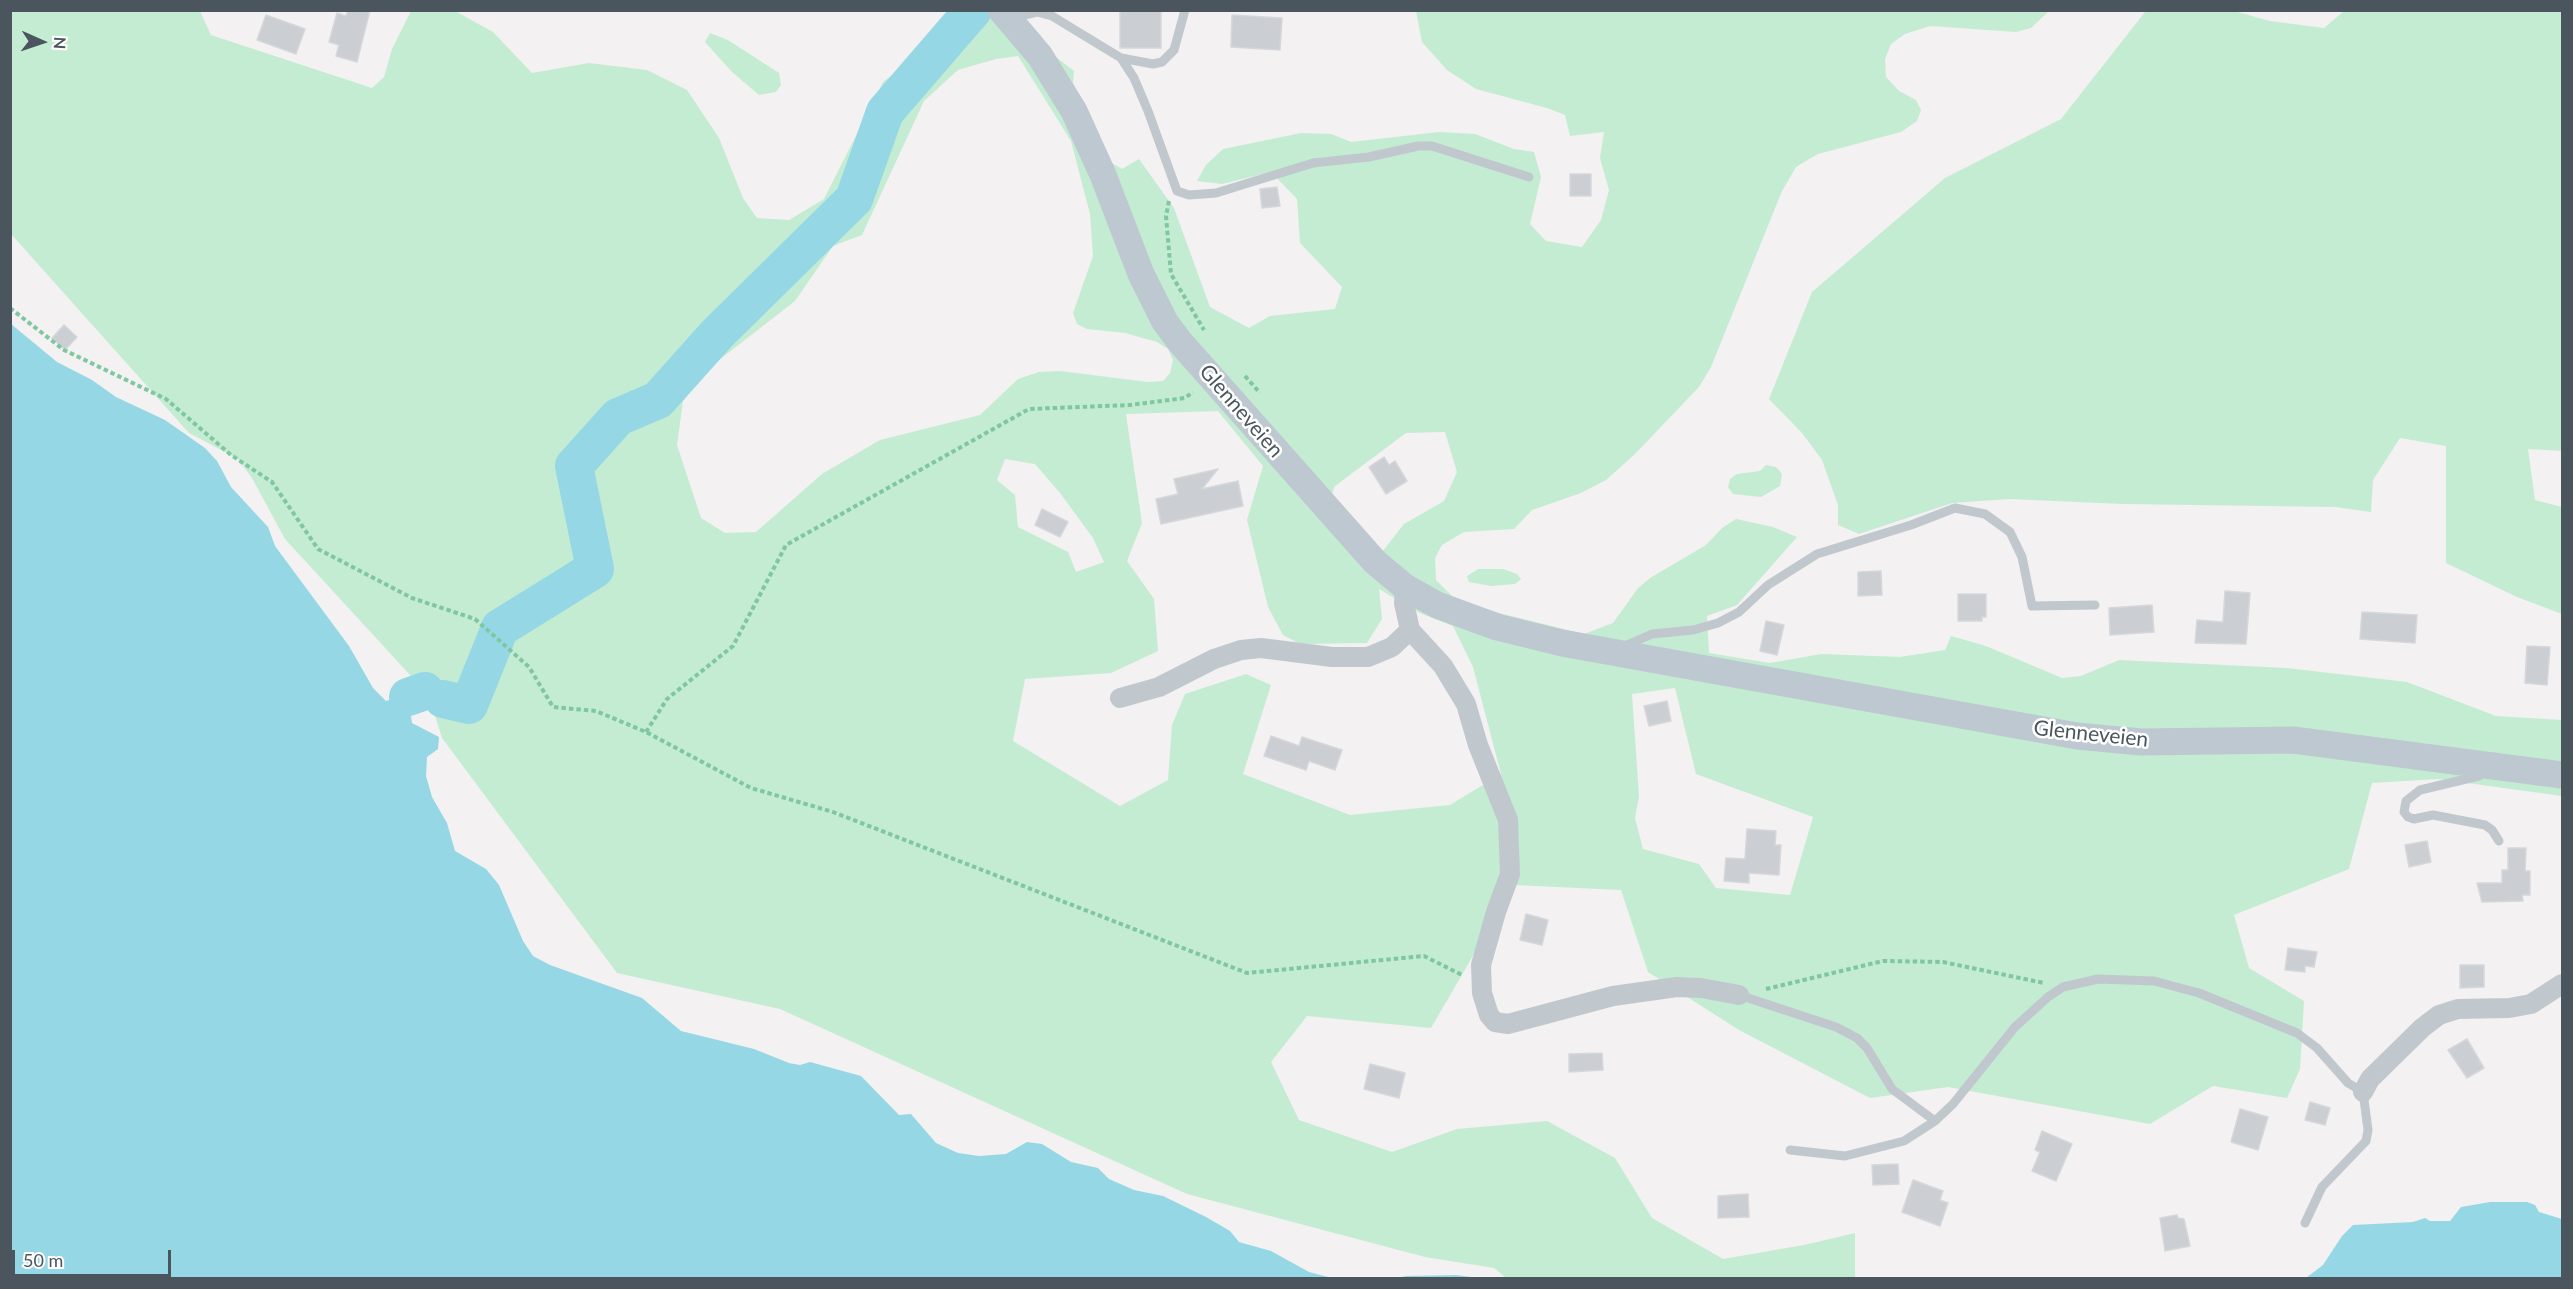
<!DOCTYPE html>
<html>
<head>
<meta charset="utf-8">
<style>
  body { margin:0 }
  #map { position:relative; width:2573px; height:1289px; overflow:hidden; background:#f3f1f1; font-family:Lato,sans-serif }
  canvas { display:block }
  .frame { position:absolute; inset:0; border:12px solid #4a555d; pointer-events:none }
  .north { position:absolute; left:12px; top:12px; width:60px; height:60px; -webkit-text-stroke:4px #fff; paint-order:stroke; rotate:93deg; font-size:16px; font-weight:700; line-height:24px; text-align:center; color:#4a555d }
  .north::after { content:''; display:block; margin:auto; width:21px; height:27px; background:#4a555d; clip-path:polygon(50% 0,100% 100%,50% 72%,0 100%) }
  .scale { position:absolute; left:12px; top:1250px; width:159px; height:27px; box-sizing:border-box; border:3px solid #4a555d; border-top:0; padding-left:8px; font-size:18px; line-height:21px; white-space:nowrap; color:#4a555d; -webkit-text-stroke:4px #fff; paint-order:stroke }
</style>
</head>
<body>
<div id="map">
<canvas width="2573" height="1289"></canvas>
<div class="frame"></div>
<div class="north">N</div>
<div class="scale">50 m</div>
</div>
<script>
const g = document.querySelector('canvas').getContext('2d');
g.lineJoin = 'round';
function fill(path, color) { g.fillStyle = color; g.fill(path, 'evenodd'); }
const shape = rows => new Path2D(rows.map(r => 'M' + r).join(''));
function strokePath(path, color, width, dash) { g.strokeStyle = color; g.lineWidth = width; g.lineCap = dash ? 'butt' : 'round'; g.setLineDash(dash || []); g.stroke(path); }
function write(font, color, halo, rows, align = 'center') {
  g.font = font + ' Lato,sans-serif'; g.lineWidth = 5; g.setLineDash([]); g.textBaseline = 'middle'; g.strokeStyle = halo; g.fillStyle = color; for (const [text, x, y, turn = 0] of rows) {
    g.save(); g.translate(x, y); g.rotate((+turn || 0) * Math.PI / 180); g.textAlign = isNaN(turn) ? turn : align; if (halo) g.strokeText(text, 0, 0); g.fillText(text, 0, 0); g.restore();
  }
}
const green = shape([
  [2156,10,2234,11,2270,21,2324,28,2344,11,2562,11,2562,451,2528,449,2535,500,2562,507,2562,614,2517,597,2446,563,2446,446,2400,438,2373,480,2371,512,2335,507,2123,504,2009,499,1952,503,1859,534,1838,525,1838,505,1822,460,1802,433,1769,399,1812,292,1945,178,2061,119,2145,12],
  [10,11,200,11,211,35,372,88,384,77,392,49,411,11,455,11,493,32,532,73,589,63,647,70,687,90,719,138,743,198,757,218,789,220,824,199,883,82,906,64,947,25,953,11,1019,11,1042,37,1051,53,1074,71,1073,83,1112,163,1122,169,1139,159,1174,208,1210,307,1249,328,1270,316,1335,309,1342,287,1300,243,1297,199,1271,172,1222,184,1197,181,1206,165,1223,149,1301,133,1331,134,1351,142,1439,132,1475,134,1514,149,1534,152,1541,177,1530,224,1546,241,1582,247,1601,220,1609,190,1600,158,1604,132,1570,136,1565,115,1547,108,1476,89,1447,70,1422,42,1416,11,2049,11,2031,28,2016,32,1930,26,1905,34,1891,44,1885,59,1886,77,1899,91,1916,100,1921,110,1917,121,1901,132,1818,154,1796,167,1782,191,1711,367,1699,387,1634,455,1606,480,1581,493,1532,510,1514,529,1464,532,1442,545,1435,558,1436,580,1454,598,1495,612,1584,634,1613,623,1638,588,1650,578,1706,545,1722,528,1736,519,1773,527,1797,537,1737,605,1707,616,1709,653,1770,663,1821,654,1900,657,1945,650,1951,636,1986,646,2062,678,2081,676,2119,660,2287,668,2407,682,2496,716,2562,720,2562,796,2438,779,2372,783,2349,869,2234,915,2249,968,2304,1001,2300,1069,2287,1098,2213,1086,2150,1124,1948,1087,1870,1098,1739,1030,1648,972,1621,890,1514,885,1431,1028,1307,1016,1271,1062,1299,1120,1392,1152,1457,1129,1547,1121,1615,1158,1652,1218,1723,1259,1804,1245,1855,1233,1855,1278,1506,1278,1494,1268,1425,1257,1187,1194,780,1009,617,973,442,738,427,690,422,688,285,539,252,478,238,459,189,433,11,234],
  [1018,56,1071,141,1090,214,1093,256,1073,313,1077,324,1087,329,1125,333,1157,342,1168,349,1173,360,1170,373,1163,381,1148,382,1060,371,1039,372,1018,379,980,415,880,440,822,474,756,532,725,533,701,518,677,445,683,401,705,371,795,301,833,246,862,235,924,101,958,70,996,59],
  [1218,411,1263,466,1247,520,1268,607,1283,635,1300,644,1367,643,1382,619,1379,589,1420,613,1453,626,1473,667,1501,774,1450,805,1350,815,1243,774,1271,685,1246,674,1185,694,1172,725,1168,780,1120,806,1013,741,1025,679,1111,673,1158,651,1154,599,1127,561,1142,523,1126,414],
  [1445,432,1457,472,1444,501,1404,524,1382,552,1331,496,1335,486,1406,433],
  [1005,459,1035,464,1060,493,1093,538,1104,562,1076,572,1068,552,1018,527,1015,495,997,480],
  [1675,688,1696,774,1813,817,1790,895,1716,888,1699,864,1643,849,1635,818,1639,797,1632,694],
  [710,33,728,40,779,73,781,85,776,92,759,95,732,72,705,42],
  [1766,465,1776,467,1782,474,1780,486,1761,497,1733,494,1728,487,1730,479,1737,474,1760,471],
  [1478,569,1503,569,1517,574,1521,579,1515,584,1491,586,1469,582,1467,576]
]);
const water = shape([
  [11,324,57,362,92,380,116,397,165,420,205,448,217,461,231,487,268,527,275,546,349,646,373,688,386,701,401,696,408,697,412,723,439,737,438,749,427,757,426,776,432,797,447,823,455,851,486,869,499,885,523,941,533,956,550,965,642,998,681,1031,754,1049,789,1063,800,1065,810,1062,861,1076,899,1115,911,1114,936,1143,958,1153,979,1156,1006,1154,1027,1142,1042,1144,1071,1162,1098,1168,1109,1179,1134,1190,1163,1196,1206,1217,1230,1231,1239,1242,1271,1251,1309,1272,1332,1278,11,1278],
  [2490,1202,2527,1202,2535,1205,2539,1212,2562,1219,2562,1278,2306,1278,2323,1265,2342,1236,2353,1225,2413,1222,2425,1218,2430,1221,2450,1221,2461,1207],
  [1456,1275,1478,1278,1398,1278,1406,1276]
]);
const river = shape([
  [408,697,425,691],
  [443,699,469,705,500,628,595,569,574,466,618,417,658,400,717,334,854,199,885,112,973,10]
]);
const building = shape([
  [348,10,370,10,357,62,336,56,339,45,329,42,337,13,346,16,348,10],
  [1120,10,1161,10,1161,48,1120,48,1120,10],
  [266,15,305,29,296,54,257,40,266,15],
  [1232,15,1282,18,1280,50,1231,47,1232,15],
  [1570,174,1591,174,1591,196,1570,196,1570,174],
  [1277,187,1280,206,1262,208,1260,189,1277,187],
  [64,325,77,337,65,350,52,338,64,325],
  [1384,457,1389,465,1395,461,1407,481,1386,494,1369,467,1384,457],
  [1218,469,1202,489,1238,481,1243,506,1161,524,1156,499,1178,494,1174,479,1218,469],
  [1042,509,1068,522,1060,537,1035,525,1042,509],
  [1881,571,1882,595,1858,596,1858,572,1881,571],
  [2225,591,2250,593,2246,644,2195,643,2197,620,2223,622,2225,591],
  [1958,594,1986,594,1986,617,1982,617,1982,621,1958,621,1958,594],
  [2152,605,2154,632,2110,635,2109,608,2152,605],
  [2362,612,2417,615,2415,643,2360,639,2362,612],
  [1766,621,1784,625,1777,655,1760,651,1766,621],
  [2527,646,2550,647,2547,685,2525,683,2527,646],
  [1667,701,1671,721,1649,726,1644,706,1667,701],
  [1271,736,1299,746,1302,737,1342,750,1335,770,1309,761,1306,770,1264,756,1271,736],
  [1747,829,1776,831,1775,845,1781,845,1779,875,1749,873,1749,883,1724,881,1726,858,1745,859,1747,829],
  [2427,841,2431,862,2409,867,2405,845,2427,841],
  [2508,848,2526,848,2525,871,2530,871,2530,895,2522,895,2523,901,2482,902,2477,883,2502,883,2502,870,2508,870,2508,848],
  [1526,914,1548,920,1542,945,1520,940,1526,914],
  [2288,948,2317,952,2314,967,2305,966,2305,972,2285,970,2288,948],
  [2460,965,2484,965,2484,987,2460,988,2460,965],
  [2467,1039,2484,1068,2467,1078,2448,1050,2467,1039],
  [1602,1053,1603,1070,1569,1072,1569,1054,1602,1053],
  [1370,1064,1405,1073,1399,1098,1364,1089,1370,1064],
  [2310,1102,2330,1108,2325,1125,2305,1120,2310,1102],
  [2240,1109,2268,1117,2258,1150,2231,1142,2240,1109],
  [2042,1131,2072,1144,2056,1181,2032,1171,2040,1152,2035,1150,2042,1131],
  [1898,1164,1899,1184,1873,1185,1872,1165,1898,1164],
  [1913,1180,1943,1191,1940,1200,1948,1203,1940,1226,1902,1212,1913,1180],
  [1748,1194,1749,1217,1718,1218,1718,1196,1748,1194],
  [2177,1215,2178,1218,2184,1219,2190,1246,2165,1251,2160,1218,2177,1215]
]);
const path = shape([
  [1169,201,1166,216,1171,274,1204,330],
  [10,308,64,350,166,399,231,455,272,482,318,549,412,598,475,619,529,667,553,707,596,711,646,732,751,788,833,812,1247,973,1424,956,1462,975],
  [1245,376,1260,393],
  [646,732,667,699,733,646,786,545,1029,409,1130,405,1185,398,1193,392],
  [1766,989,1883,961,1943,962,2044,983]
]);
const lane = shape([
  [1015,21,1020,16,1037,12,1052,16,1121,58,1153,64,1162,62,1174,50,1185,10],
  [1121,58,1134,78,1148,111,1177,191,1189,195,1216,193,1313,163,1369,157,1418,146,1432,146,1529,177],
  [1626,648,1627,645,1652,634,1693,630,1718,623,1739,612,1768,585,1817,554,1911,525,1955,508,1985,514,2010,532,2022,557,2032,606,2095,605],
  [2485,771,2479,776,2420,790,2406,801,2404,812,2408,817,2414,819,2433,815,2485,825,2492,830,2499,841],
  [1739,995,1836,1027,1857,1038,1867,1048,1892,1089,1935,1121],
  [1790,1150,1845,1156,1904,1141,1935,1121,1953,1104,2015,1027,2048,997,2063,987,2098,979,2154,981,2199,993,2297,1033,2317,1048,2348,1083,2363,1092,2368,1130,2366,1141,2322,1187,2305,1223]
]);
const street = shape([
  [1405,587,1404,603,1410,630,1443,666,1466,704,1478,745,1508,820,1510,874,1496,912,1481,965,1482,993,1489,1015,1495,1022,1508,1024,1613,996,1677,987,1701,988,1739,995],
  [1120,698,1159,687,1214,659,1241,650,1261,648,1332,657,1368,657,1392,647,1410,630],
  [2363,1092,2370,1079,2422,1028,2439,1015,2458,1009,2509,1008,2531,1004,2562,984]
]);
const secondary = shape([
  [1001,10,1040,56,1074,111,1103,175,1141,274,1165,322,1180,342,1375,562,1405,587,1437,605,1497,627,1562,643,2077,736,2141,742,2293,740,2562,775]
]);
const streetNames = [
  ["Glenneveien",1241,411,49],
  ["Glenneveien",2091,734,6]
];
fill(green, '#c4ecd2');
fill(water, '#95d7e5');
strokePath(river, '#95d7e5', 38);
fill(building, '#cbced3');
strokePath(building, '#d5d7db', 1.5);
strokePath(path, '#7fc7a1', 4, [4.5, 3]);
strokePath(lane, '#c0c8ce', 9);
strokePath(street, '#c0c8ce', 20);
strokePath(secondary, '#bec8d0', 27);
write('21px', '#4a555d', '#fff', streetNames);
</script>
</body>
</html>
